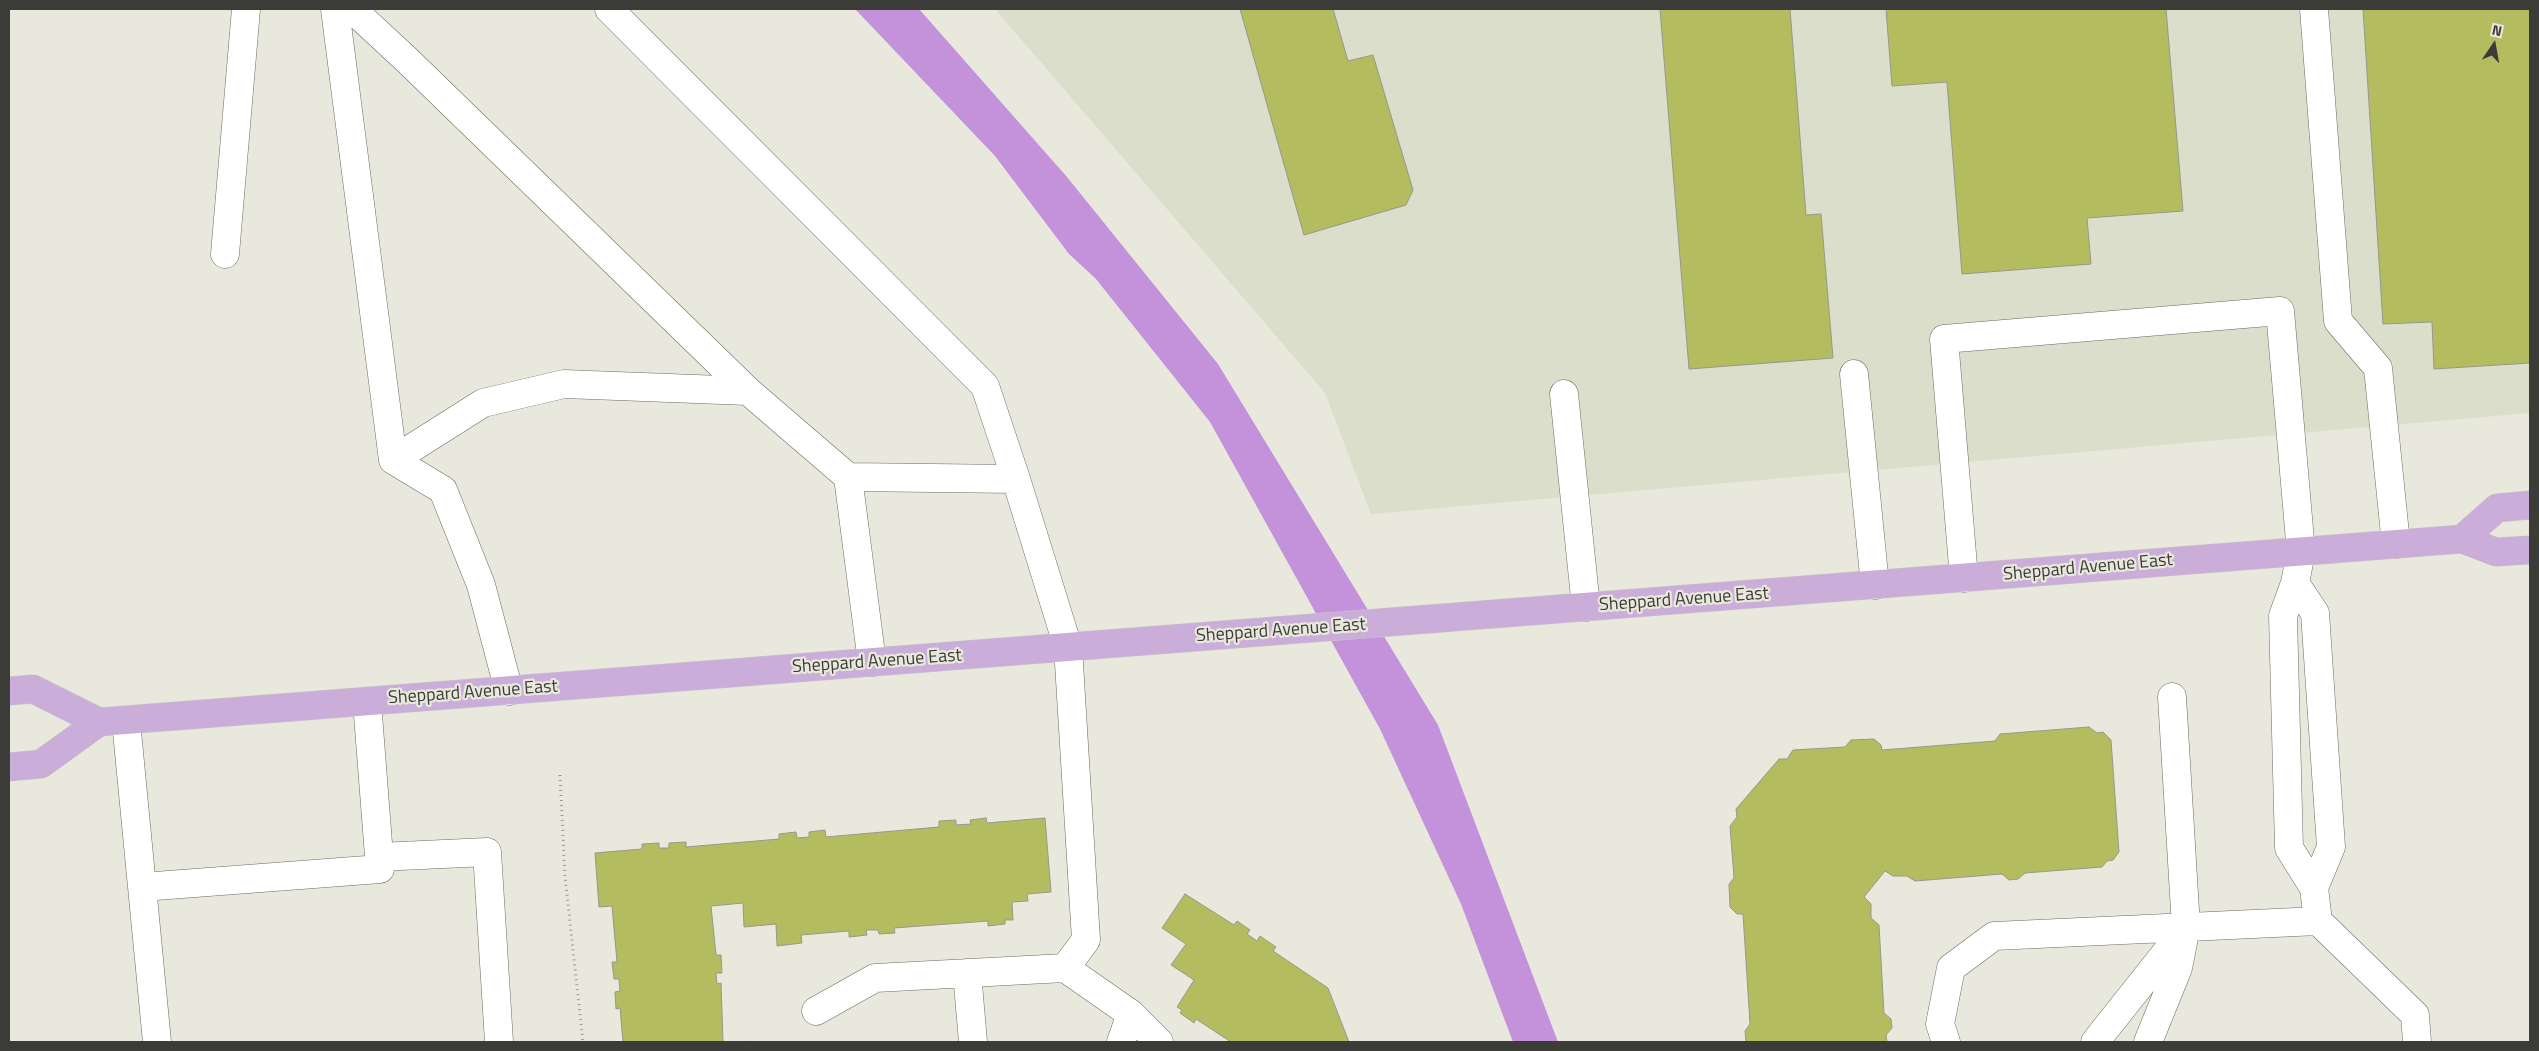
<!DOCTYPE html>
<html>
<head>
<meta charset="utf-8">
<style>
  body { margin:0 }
  #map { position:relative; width:2539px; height:1051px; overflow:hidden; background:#e8e9dc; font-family:"Titillium Web",sans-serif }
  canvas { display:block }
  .frame { position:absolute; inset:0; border:10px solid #3b3c37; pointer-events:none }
  .north { position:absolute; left:2469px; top:20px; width:50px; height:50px; -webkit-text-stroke:4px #e8e9dc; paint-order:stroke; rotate:12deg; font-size:14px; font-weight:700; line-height:20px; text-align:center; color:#3b3c37 }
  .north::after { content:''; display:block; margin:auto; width:18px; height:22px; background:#3b3c37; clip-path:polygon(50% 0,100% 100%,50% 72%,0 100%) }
</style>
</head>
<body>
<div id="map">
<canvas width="2539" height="1051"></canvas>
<div class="frame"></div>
<div class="north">N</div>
</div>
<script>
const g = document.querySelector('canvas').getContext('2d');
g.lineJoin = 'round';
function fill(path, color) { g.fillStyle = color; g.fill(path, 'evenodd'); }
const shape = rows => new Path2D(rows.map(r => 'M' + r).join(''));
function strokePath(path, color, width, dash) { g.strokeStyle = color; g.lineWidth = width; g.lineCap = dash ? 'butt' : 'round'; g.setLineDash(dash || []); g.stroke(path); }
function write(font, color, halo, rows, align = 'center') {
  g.font = font + ' "Titillium Web",sans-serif'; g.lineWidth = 4.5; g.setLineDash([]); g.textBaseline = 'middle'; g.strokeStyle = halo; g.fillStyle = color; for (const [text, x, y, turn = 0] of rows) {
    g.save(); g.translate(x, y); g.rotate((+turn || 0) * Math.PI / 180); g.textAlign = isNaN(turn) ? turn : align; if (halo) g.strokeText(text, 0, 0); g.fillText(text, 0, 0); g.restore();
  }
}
const built = shape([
  [995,9,2530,9,2530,413,1371,514,1325,393]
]);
const water = shape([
  [855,9,919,9,1067,177,1218,364,1438,725,1558,1042,1513,1042,1461,904,1380,729,1210,422,1096,279,1069,254,995,156]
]);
const building = shape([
  [1240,9,1333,9,1348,61,1373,55,1413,190,1406,205,1304,235,1240,9],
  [1660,9,1790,9,1806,215,1821,214,1833,358,1689,369,1660,9],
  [1886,9,2166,9,2183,211,2087,218,2091,264,1962,274,1947,82,1892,86,1886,9],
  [2363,9,2530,9,2530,363,2434,369,2432,322,2383,324,2363,9],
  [2089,727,2097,733,2103,732,2111,740,2119,852,2113,860,2107,861,2102,867,2025,873,2018,879,2009,880,2002,874,1915,881,1907,876,1893,876,1885,871,1864,897,1871,904,1871,918,1879,925,1884,1013,1891,1019,1892,1028,1886,1035,1887,1042,1746,1042,1745,1031,1750,1024,1743,914,1737,914,1730,907,1729,884,1734,878,1730,826,1737,817,1736,809,1779,759,1787,759,1793,750,1845,747,1851,740,1874,739,1881,745,1882,750,1995,741,2000,734,2089,727],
  [986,818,987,823,1045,818,1051,892,1027,894,1028,901,1012,902,1013,920,1005,920,1005,924,988,926,988,921,894,928,895,933,879,934,878,930,866,930,867,935,849,937,849,931,801,935,802,943,777,946,776,924,744,927,743,903,711,906,716,955,721,955,722,973,716,973,717,984,721,983,723,1042,623,1042,620,1008,616,1009,615,992,620,991,619,979,614,979,612,962,617,962,612,906,599,907,595,853,642,849,642,844,659,843,659,848,669,848,669,843,686,842,686,847,779,839,779,834,796,832,797,838,809,837,809,832,825,830,826,837,939,827,939,821,956,820,956,825,971,824,970,820,986,818],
  [1185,894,1234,925,1237,921,1250,930,1247,934,1257,941,1260,936,1276,947,1273,951,1328,988,1349,1042,1231,1042,1196,1019,1194,1023,1180,1013,1182,1010,1177,1007,1194,980,1171,965,1186,944,1162,928,1185,894]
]);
const path = shape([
  [560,775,565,876,583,1042],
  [750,1042,751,1040]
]);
const minor = shape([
  [335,9,393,460,443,490,481,585,509,691],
  [352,9,407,60,748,391,848,477],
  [609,9,985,386,1016,479],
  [2314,9,2338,321,2378,368,2396,544],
  [225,254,246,9],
  [1854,374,1875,585],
  [1564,394,1586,607],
  [393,460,483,403,564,384,748,391],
  [1964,578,1944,339,2280,311,2301,552,2295,583,2283,616,2289,848,2314,888,2318,921,2415,1015,2417,1042],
  [2295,583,2315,613,2331,847,2314,888],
  [126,721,157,1042],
  [379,857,487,852,499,1042],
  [142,887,380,869,367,702],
  [1065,968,1131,1014,1159,1042],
  [967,973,973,1042],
  [816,1011,875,978,1065,968,1086,940,1068,647,1016,479,848,477,872,662],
  [1121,1042,1131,1014],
  [1946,1042,1940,1024,1951,968,1994,936,2318,921],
  [2095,1042,2184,930],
  [2148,1042,2178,968,2186,927,2172,697]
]);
const major = shape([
  [2462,539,2497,508,2530,505],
  [9,691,33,689,99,722,2462,539,2496,552,2530,550],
  [9,767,41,764,99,722]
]);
const streetNames = [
  ["Sheppard Avenue East",2088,568,-5],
  ["Sheppard Avenue East",1684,600,-4],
  ["Sheppard Avenue East",1281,631,-4],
  ["Sheppard Avenue East",877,662,-4],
  ["Sheppard Avenue East",473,693,-4]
];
fill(built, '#dbdeca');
fill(water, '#c492db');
fill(building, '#b4bc60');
strokePath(building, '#97988c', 1);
strokePath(minor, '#6a6c60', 29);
strokePath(major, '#c8c8c7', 29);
strokePath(path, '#9b9c92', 3, [1, 4]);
strokePath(minor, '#fff', 28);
strokePath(major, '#cbadd9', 28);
write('18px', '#3b3c37', '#e8e9dc', streetNames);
</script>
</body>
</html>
